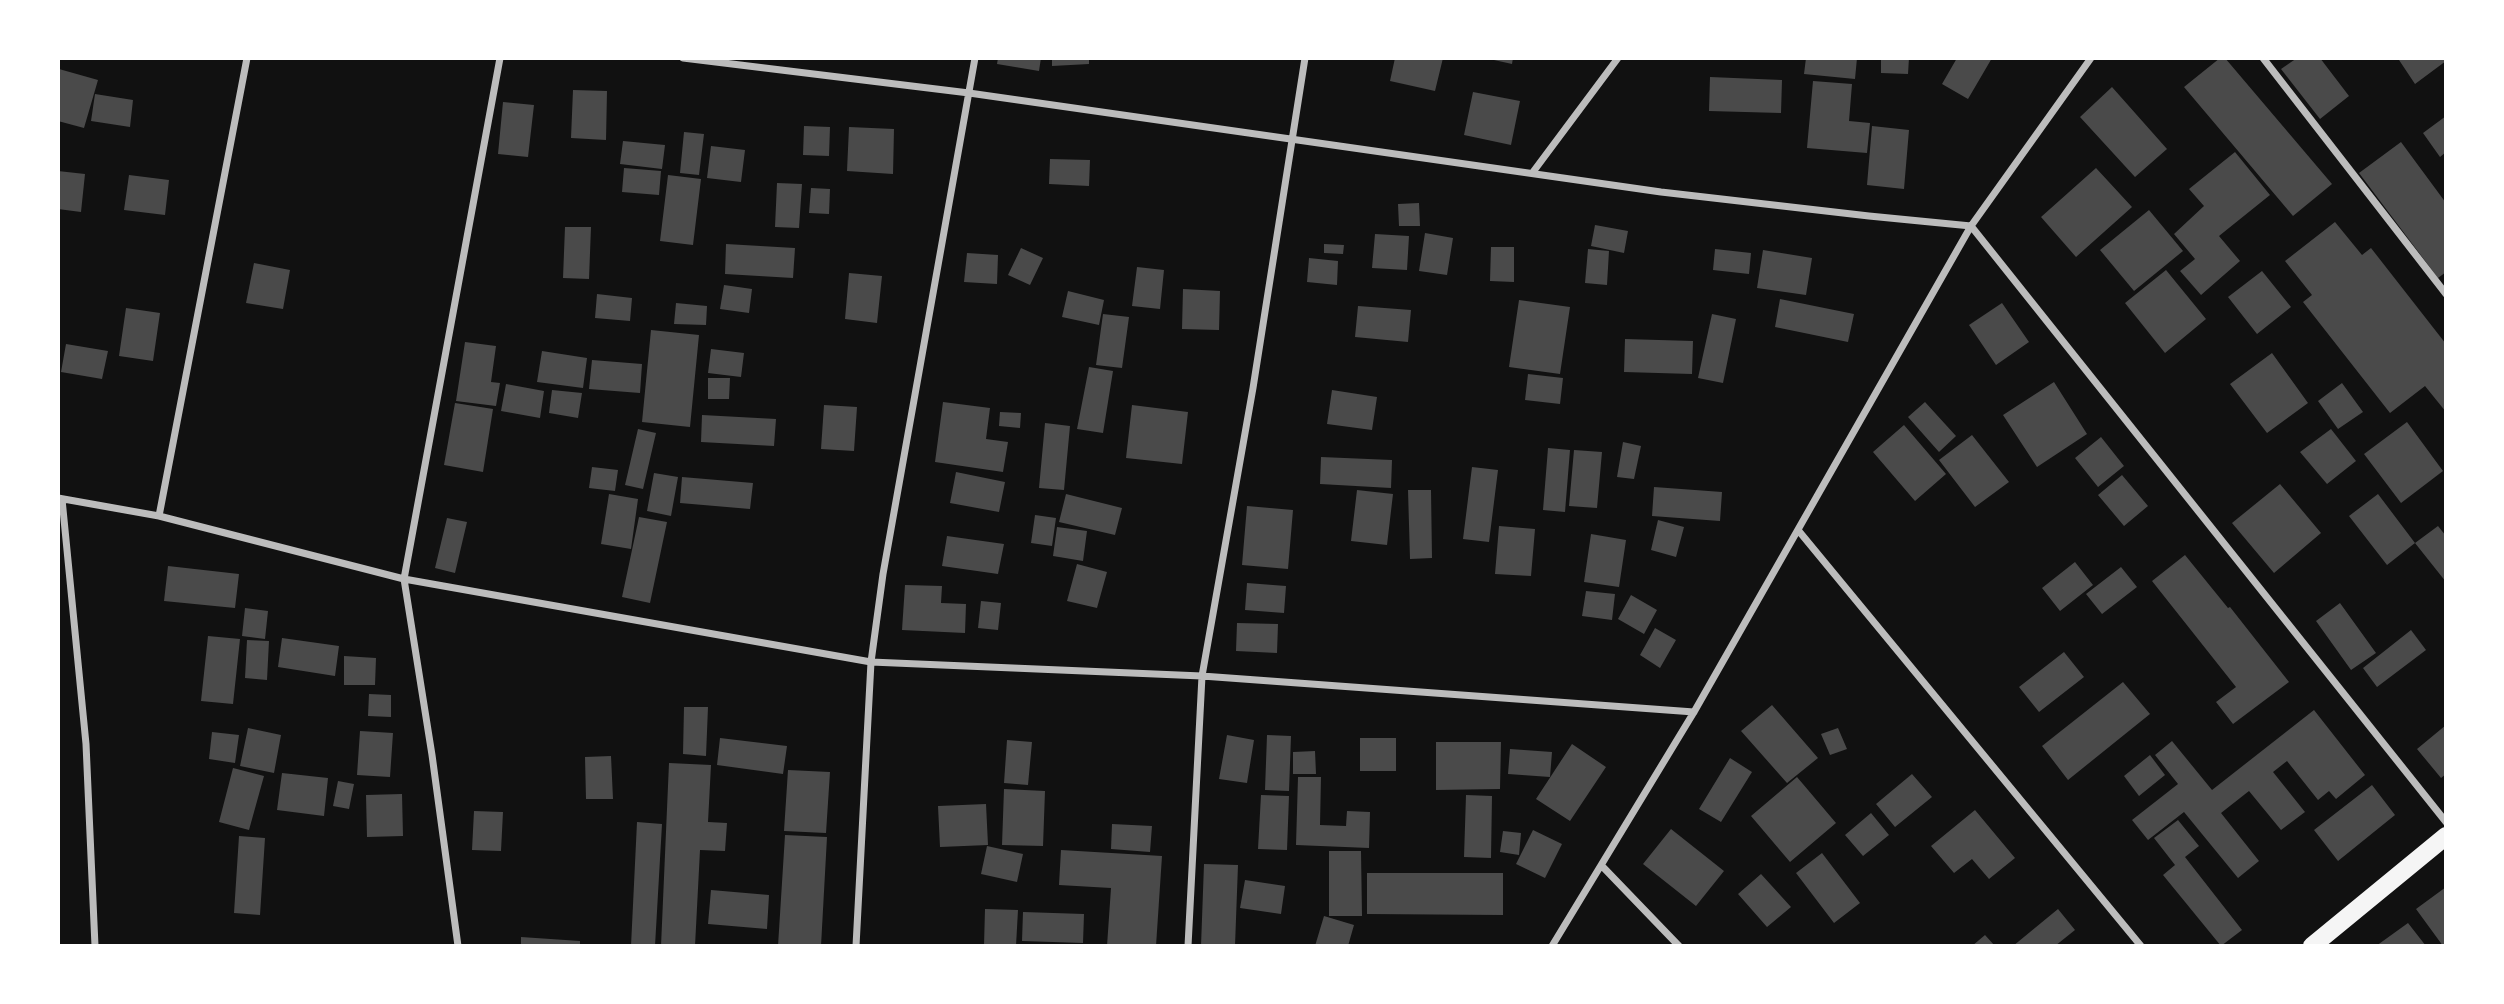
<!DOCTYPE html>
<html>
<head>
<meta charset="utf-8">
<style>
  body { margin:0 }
  #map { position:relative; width:2504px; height:1004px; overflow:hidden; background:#111; font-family:"Times New Roman",serif }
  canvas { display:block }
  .frame { position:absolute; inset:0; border:60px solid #fff; pointer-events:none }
</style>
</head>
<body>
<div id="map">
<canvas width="2504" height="1004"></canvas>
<div class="frame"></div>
</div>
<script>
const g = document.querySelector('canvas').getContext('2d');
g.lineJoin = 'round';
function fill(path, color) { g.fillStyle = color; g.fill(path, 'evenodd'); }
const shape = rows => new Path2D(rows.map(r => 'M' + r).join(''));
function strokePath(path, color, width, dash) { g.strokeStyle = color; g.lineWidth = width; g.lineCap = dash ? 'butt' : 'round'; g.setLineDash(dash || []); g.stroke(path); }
const building = shape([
  [998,58,1041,58,1039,71,997,64],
  [1052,58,1089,58,1089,64,1052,66],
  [1395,58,1443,58,1435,91,1390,81],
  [1485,58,1513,58,1512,64],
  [1806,58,1857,58,1855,79,1804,74],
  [1881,58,1909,58,1908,74,1881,73],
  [1957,58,1992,58,1968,99,1942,84],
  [2220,58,2225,58,2332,184,2293,216,2184,87],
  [2297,58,2320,58,2349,96,2320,119,2281,69],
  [2401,58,2446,58,2446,61,2415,84,2399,60],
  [59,69,98,80,84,128,58,121],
  [1710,77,1782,80,1781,113,1709,111],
  [1813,81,1852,84,1849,121,1870,123,1867,153,1807,148],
  [2112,87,2167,149,2135,177,2080,117],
  [573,90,607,91,606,140,571,138],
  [1473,92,1520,101,1511,145,1464,135],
  [95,94,133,100,130,127,91,121],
  [503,102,534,105,528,157,498,154],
  [2446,116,2446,152,2440,157,2423,133],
  [804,126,830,127,829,156,803,155],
  [1872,126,1909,130,1904,189,1867,185],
  [849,127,894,129,893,174,847,171],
  [684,132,704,134,699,175,680,173],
  [623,141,665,145,662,169,620,164],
  [2401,142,2446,203,2446,272,2438,278,2359,173],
  [711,146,745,150,741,182,707,178],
  [2235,152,2270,195,2219,236,2240,261,2201,295,2180,271,2195,259,2174,234,2204,206,2189,189],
  [1050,159,1090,160,1089,186,1049,184],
  [624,168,661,171,659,195,622,192],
  [2096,168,2132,207,2076,257,2041,217],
  [58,171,85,174,81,212,58,209],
  [129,175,169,180,165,215,124,210],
  [668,175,701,179,693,245,660,241],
  [777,183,802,184,799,228,775,227],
  [811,188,830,189,829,214,809,213],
  [1419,203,1420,226,1399,226,1398,204],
  [2149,210,2183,251,2134,291,2100,250],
  [2335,222,2362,255,2371,248,2446,344,2446,412,2425,386,2390,413,2303,302,2312,295,2285,261],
  [1595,225,1628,231,1624,253,1591,246],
  [565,227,591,227,589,279,563,278],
  [1425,233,1453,238,1447,275,1419,271],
  [1375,234,1409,236,1407,270,1372,268],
  [726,244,795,248,793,278,725,274],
  [1324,244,1344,245,1343,254,1324,253],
  [1491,247,1514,247,1514,282,1490,281],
  [1021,248,1043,258,1030,285,1008,275],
  [1588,249,1609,251,1607,285,1585,283],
  [1715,249,1751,253,1749,274,1713,270],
  [1763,250,1812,258,1806,295,1757,288],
  [967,253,998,255,997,284,964,282],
  [1309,258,1338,261,1337,285,1307,282],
  [254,263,290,270,283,309,246,303],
  [1137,267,1164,270,1160,309,1132,306],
  [2166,270,2206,319,2165,353,2125,303],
  [2262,271,2291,307,2257,334,2228,297],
  [849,273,882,276,877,323,845,319],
  [724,285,752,289,749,313,720,309],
  [1183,289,1220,291,1219,330,1182,329],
  [1068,291,1104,300,1099,325,1062,317],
  [597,294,632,298,630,321,595,318],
  [1780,299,1854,314,1848,342,1775,327],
  [1519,300,1570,307,1560,374,1509,367],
  [676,303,707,306,706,325,674,324],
  [2002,303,2029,342,1996,365,1969,325],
  [1358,306,1411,310,1408,342,1355,337],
  [126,308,160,313,153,361,119,356],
  [1103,314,1129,317,1122,368,1096,365],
  [1712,314,1736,319,1723,383,1698,378],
  [651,330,699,335,690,427,642,422],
  [1625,339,1693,341,1692,374,1624,372],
  [465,342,496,346,491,382,500,383,496,406,456,401],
  [66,344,108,351,102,379,61,372],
  [711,349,744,353,741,377,708,373],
  [542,351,587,358,583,388,537,382],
  [2272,353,2308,403,2267,433,2230,384],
  [592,360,642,364,640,393,589,389],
  [1089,367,1113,371,1103,433,1077,429],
  [1528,374,1563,378,1560,404,1525,400],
  [708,378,730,378,729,399,708,399],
  [2054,382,2087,434,2037,467,2003,415],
  [2342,383,2363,412,2338,429,2318,401],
  [506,384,544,391,540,418,501,411],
  [552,390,582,393,578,418,549,413],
  [1332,390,1377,397,1372,430,1327,424],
  [943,402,990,408,986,439,1008,442,1003,472,935,462],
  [1925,402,1956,436,1939,452,1908,417],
  [455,403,493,409,483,472,444,465],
  [824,405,857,407,854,451,821,449],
  [1132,405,1188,412,1182,464,1126,458],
  [1000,412,1021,413,1020,428,999,426],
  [702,415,776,419,774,446,701,442],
  [2407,422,2443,471,2401,503,2364,454],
  [1045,423,1070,426,1064,490,1039,488],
  [1904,425,1946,474,1915,501,1873,452],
  [638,429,656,433,643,489,625,485],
  [2331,429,2356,461,2327,484,2300,452],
  [1972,435,2009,482,1975,507,1939,460],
  [2101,437,2124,466,2098,487,2075,458],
  [1623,442,1641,446,1634,479,1617,477],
  [1548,448,1570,450,1565,512,1543,510],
  [1574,450,1602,452,1597,508,1569,506],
  [1321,457,1392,460,1391,488,1320,484],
  [592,467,618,470,615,491,589,488],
  [1472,467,1498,470,1489,542,1463,539],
  [956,472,1005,482,999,512,950,503],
  [654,473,678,477,671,516,647,511],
  [2122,475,2148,506,2124,526,2098,495],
  [682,477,753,483,750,509,680,503],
  [2280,484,2321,533,2274,573,2232,523],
  [1654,487,1722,492,1720,521,1652,516],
  [1357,490,1393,494,1387,545,1351,541],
  [1408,490,1431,490,1432,558,1410,559],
  [609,494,638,499,631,549,601,544],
  [1066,494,1122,508,1115,535,1059,522],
  [2378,494,2415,543,2438,526,2446,536,2446,582,2415,543,2387,565,2349,516],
  [1247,506,1293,510,1288,569,1242,565],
  [1035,515,1056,518,1052,546,1031,543],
  [639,517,667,522,650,603,622,597],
  [447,518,467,522,455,573,435,568],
  [1658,520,1684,527,1676,557,1651,550],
  [1499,526,1535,529,1531,576,1495,574],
  [1057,527,1087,531,1083,561,1053,556],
  [1591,534,1626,540,1619,587,1584,582],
  [947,536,1004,544,998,574,942,566],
  [2185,555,2228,608,2230,607,2289,682,2233,724,2216,702,2236,687,2152,581],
  [2075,562,2093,585,2060,611,2042,588],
  [1077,564,1107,572,1097,608,1067,601],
  [168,566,239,574,235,608,164,601],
  [2121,567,2137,587,2102,614,2086,594],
  [1247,583,1286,586,1284,613,1245,610],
  [905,585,942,586,941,603,966,604,965,633,902,630],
  [1586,591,1615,594,1612,620,1582,616],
  [1631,595,1657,610,1644,634,1618,619],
  [981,601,1001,603,998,630,978,628],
  [2340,603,2376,653,2351,670,2316,621],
  [245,608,268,611,265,639,242,636],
  [1237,623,1278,624,1277,653,1236,651],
  [1655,628,1676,640,1660,668,1640,655],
  [2411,630,2426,650,2377,687,2363,668],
  [208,636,240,639,233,704,201,701],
  [282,638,339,646,335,676,278,667],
  [247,640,269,641,267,680,245,678],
  [2064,652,2084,677,2039,712,2019,687],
  [344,656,376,658,375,685,344,685],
  [2123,682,2150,714,2068,780,2042,746],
  [369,694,391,695,391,717,368,716],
  [1772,705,1818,758,1787,783,1741,731],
  [684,707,708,707,706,756,683,754],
  [2314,710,2365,775,2336,799,2329,791,2318,800,2287,761,2273,772,2305,812,2281,830,2249,791,2221,813,2259,861,2238,878,2184,812,2148,840,2132,820,2178,784,2155,755,2172,741,2212,790],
  [2446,725,2446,774,2441,778,2417,749],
  [248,728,281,735,274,773,240,766],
  [1838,728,1847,749,1830,755,1821,734],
  [360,731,393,733,390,777,357,775],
  [212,732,239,735,235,763,209,759],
  [1227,735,1254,740,1247,783,1219,779],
  [1267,735,1291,736,1289,791,1265,790],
  [720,738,787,746,783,774,717,765],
  [1360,738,1396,738,1396,771,1360,771],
  [1007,740,1032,742,1028,785,1004,783],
  [1436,742,1501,742,1500,789,1436,790],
  [1572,744,1606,767,1570,821,1536,799],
  [1510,749,1552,752,1550,777,1508,774],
  [1315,751,1316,774,1293,774,1293,752],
  [2150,755,2165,775,2139,796,2124,776],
  [611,756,613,799,586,799,585,757],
  [1730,758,1752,772,1721,822,1699,809],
  [669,763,711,765,708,822,727,823,725,851,700,850,695,946,661,946],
  [233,768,264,776,249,830,219,822],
  [788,770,830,772,826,833,784,831],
  [282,773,328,778,324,816,277,810],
  [1912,774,1932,797,1895,827,1876,804],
  [1298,777,1321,777,1320,825,1346,826,1347,811,1370,812,1369,848,1296,845],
  [1797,777,1836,823,1790,862,1751,816],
  [338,781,354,784,349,809,333,806],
  [2372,785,2395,815,2338,861,2314,830],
  [1004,789,1045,791,1043,846,1002,845],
  [402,794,403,836,367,837,366,795],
  [1261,795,1289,796,1287,850,1258,849],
  [1466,795,1492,796,1491,858,1464,857],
  [986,804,988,845,940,847,938,806],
  [1975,810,2015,858,1989,879,1972,859,1954,873,1931,846],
  [474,811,503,812,501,851,472,850],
  [1871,813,1889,835,1863,856,1845,835],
  [2178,820,2199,846,2185,857,2242,930,2221,946,2163,875,2175,865,2154,838],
  [637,822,662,824,655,946,631,946],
  [1112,824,1152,826,1150,852,1111,849],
  [1671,829,1724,871,1696,906,1643,864],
  [1533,830,1562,844,1545,878,1516,864],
  [1503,831,1521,833,1519,855,1500,852],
  [785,835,827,837,821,946,778,946],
  [239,836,265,838,260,915,234,913],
  [987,846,1023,854,1017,882,981,874],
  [1061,850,1162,856,1156,946,1107,946,1111,888,1059,885],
  [1329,851,1361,851,1362,916,1329,916],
  [1822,853,1860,903,1834,923,1796,873],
  [1204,864,1238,865,1235,946,1201,946],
  [1367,873,1503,873,1503,915,1367,914],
  [1761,874,1791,907,1767,927,1738,894],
  [1245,880,1285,886,1281,914,1240,908],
  [2446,887,2446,946,2443,946,2416,909],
  [711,890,769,895,767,929,708,924],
  [985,909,1018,910,1016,946,984,946],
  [2058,909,2075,930,2055,946,2013,946],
  [1023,912,1084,914,1083,943,1022,941],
  [1324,916,1354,925,1348,946,1315,946],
  [2408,923,2426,946,2376,946],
  [1985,935,1995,946,1972,946],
  [521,937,580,941,580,946,521,946]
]);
const minor = shape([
  [683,58,969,93,1661,192,1869,216,1971,226,2446,822],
  [2263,58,2446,294],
  [1533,172,1618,58],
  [58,498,159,516,404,579,871,662,1202,676,1694,712],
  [62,499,86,744,95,946],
  [159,516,247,58],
  [1798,530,2141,946],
  [1602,866,1679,946],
  [458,946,432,755,404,579,500,58],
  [856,946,871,662,883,574,975,58],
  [1188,946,1202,676,1253,388,1305,58],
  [1552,946,1694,712,1971,226,2091,58]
]);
const primary = shape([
  [2312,946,2446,836]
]);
fill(building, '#4a4a4a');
strokePath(minor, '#bcbcbc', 7);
strokePath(primary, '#f5f5f5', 18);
</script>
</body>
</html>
